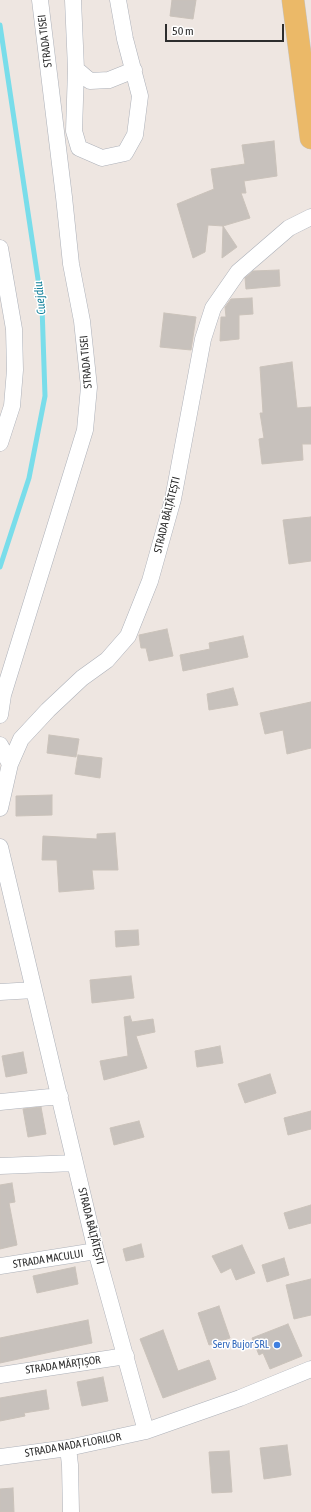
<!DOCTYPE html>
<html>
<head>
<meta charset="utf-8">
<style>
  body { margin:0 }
  #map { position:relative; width:311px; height:1512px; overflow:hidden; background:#eee6e1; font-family:"Asap Condensed",sans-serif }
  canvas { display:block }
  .scale { position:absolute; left:165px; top:24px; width:119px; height:18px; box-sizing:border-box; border:2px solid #2d2d2d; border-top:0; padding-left:5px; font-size:12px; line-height:14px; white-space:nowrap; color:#2d2d2d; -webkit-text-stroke:3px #fff; paint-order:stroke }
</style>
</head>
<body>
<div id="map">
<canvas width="311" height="1512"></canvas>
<div class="scale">50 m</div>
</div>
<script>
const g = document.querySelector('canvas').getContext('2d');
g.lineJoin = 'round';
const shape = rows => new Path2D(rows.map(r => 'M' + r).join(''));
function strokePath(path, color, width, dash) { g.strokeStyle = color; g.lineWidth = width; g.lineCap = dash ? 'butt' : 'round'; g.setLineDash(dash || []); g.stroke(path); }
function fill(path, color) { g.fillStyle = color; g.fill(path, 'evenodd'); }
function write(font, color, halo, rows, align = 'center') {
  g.font = font + ' "Asap Condensed",sans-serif'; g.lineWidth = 3; g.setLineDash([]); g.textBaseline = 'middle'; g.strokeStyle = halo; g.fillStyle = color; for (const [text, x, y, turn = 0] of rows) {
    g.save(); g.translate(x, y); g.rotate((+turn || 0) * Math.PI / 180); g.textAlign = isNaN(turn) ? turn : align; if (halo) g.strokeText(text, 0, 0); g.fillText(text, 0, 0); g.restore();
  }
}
const stream = shape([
  [0,25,42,306,45,396,29,478,0,567]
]);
const building = shape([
  [172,0,196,0,193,19,170,16,172,0],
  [274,141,277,176,244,181,246,193,241,193,250,218,223,226,237,247,222,258,223,226,208,225,205,252,193,258,177,204,214,189,211,169,245,164,242,145,274,141],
  [279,270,280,286,246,289,245,278,253,271,279,270],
  [252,298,253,314,239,315,239,339,220,341,221,317,226,317,225,307,231,299,252,298],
  [164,313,196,317,191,350,160,347,164,313],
  [292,362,297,408,311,407,311,444,302,444,303,460,262,464,259,439,264,438,260,413,263,413,260,367,292,362],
  [311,517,311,561,289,564,283,520,311,517],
  [167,629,173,656,149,661,146,648,141,648,139,635,167,629],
  [243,636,248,657,183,671,180,655,210,649,209,643,243,636],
  [233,688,238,705,209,710,207,694,233,688],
  [311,702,311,748,287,754,283,730,265,734,260,713,311,702],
  [49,735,79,739,76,757,47,753,49,735],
  [78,755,102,758,100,778,75,774,78,755],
  [52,795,52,815,16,816,16,796,52,795],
  [115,833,118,870,92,870,94,889,59,892,57,860,42,860,43,836,97,839,97,834,115,833],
  [138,930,139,945,116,947,115,931,138,930],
  [131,976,134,998,92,1003,90,980,131,976],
  [130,1016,132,1022,153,1019,155,1032,136,1036,147,1068,104,1080,100,1061,128,1056,124,1017,130,1016],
  [220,1046,223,1063,197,1067,195,1051,220,1046],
  [23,1052,27,1073,6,1077,2,1056,23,1052],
  [270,1074,276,1093,245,1103,238,1084,270,1074],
  [41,1107,46,1134,28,1137,23,1109,41,1107],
  [311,1111,311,1129,288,1135,284,1118,311,1111],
  [139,1121,144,1137,114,1145,110,1128,139,1121],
  [12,1183,15,1202,9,1203,17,1245,0,1249,0,1185,12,1183],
  [311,1205,311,1223,289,1229,284,1213,311,1205],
  [141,1244,144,1257,126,1261,123,1249,141,1244],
  [242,1245,255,1273,236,1280,231,1268,221,1273,212,1256,242,1245],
  [284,1258,289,1275,267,1282,262,1265,284,1258],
  [75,1267,78,1284,37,1293,33,1276,75,1267],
  [311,1279,311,1315,294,1319,286,1285,311,1279],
  [219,1306,230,1338,209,1345,198,1313,219,1306],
  [88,1320,92,1343,0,1363,0,1338,88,1320],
  [288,1324,302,1356,270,1369,263,1353,259,1355,252,1338,288,1324],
  [163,1330,178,1371,209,1360,216,1379,163,1398,140,1339,163,1330],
  [103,1377,108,1401,82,1406,77,1382,103,1377],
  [46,1390,49,1409,24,1413,25,1416,0,1421,0,1398,46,1390],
  [287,1445,291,1475,264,1479,260,1448,287,1445],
  [229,1451,232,1492,212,1493,209,1452,229,1451],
  [13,1488,14,1512,0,1512,0,1489,13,1488]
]);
const minor = shape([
  [73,0,76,69,74,131,79,148,102,158,125,153,135,135,140,96,125,39,118,0],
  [76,69,90,81,109,80,134,70],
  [0,248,14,329,15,370,12,406,0,443],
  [0,715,3,695,85,430,89,387,82,321,71,264,64,197,40,0],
  [0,745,10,764],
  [0,808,10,764,21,739,48,710,82,678,107,660,128,636,150,581,173,499,203,339,213,308,238,272,289,228,311,217],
  [0,847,96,1251,146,1431],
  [0,992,34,990],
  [0,1102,60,1096],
  [0,1166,75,1163],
  [0,1266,96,1251],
  [0,1375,126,1356],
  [68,1448,70,1465,71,1512],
  [0,1457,68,1448,146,1431,240,1398,311,1369]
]);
const primary = shape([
  [293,0,311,138]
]);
const markers = [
  [277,1345,4,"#3f7fe0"]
];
const streetNames = [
  ["STRADA TISEI",45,41,-97],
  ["STRADA TISEI",86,362,-95],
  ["STRADA BĂLȚĂTEȘTI",167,515,-76],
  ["STRADA BĂLȚĂTEȘTI",91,1226,76],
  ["STRADA MACULUI",48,1259,-9],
  ["STRADA MĂRȚIȘOR",63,1365,-8],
  ["STRADA NADA FLORILOR",73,1445,-10]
];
const shopNames = [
  ["Serv Bujor SRL",269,1345]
];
const waterNames = [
  ["Cuejdiu",40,298,-96]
];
strokePath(stream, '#79ddea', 5);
fill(building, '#c7c1bc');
strokePath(building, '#cac2ba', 1);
strokePath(minor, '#adb1b9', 17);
strokePath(primary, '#c4c4c4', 23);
strokePath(minor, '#fff', 16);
strokePath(primary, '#ebb968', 22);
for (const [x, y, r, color] of markers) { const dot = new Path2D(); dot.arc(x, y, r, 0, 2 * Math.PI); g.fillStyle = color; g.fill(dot); strokePath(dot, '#fff', 1.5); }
write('11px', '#2d2d2d', '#fff', streetNames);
write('11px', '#366cbe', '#fff', shopNames, 'right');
write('italic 12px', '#14819b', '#fff', waterNames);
</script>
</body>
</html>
